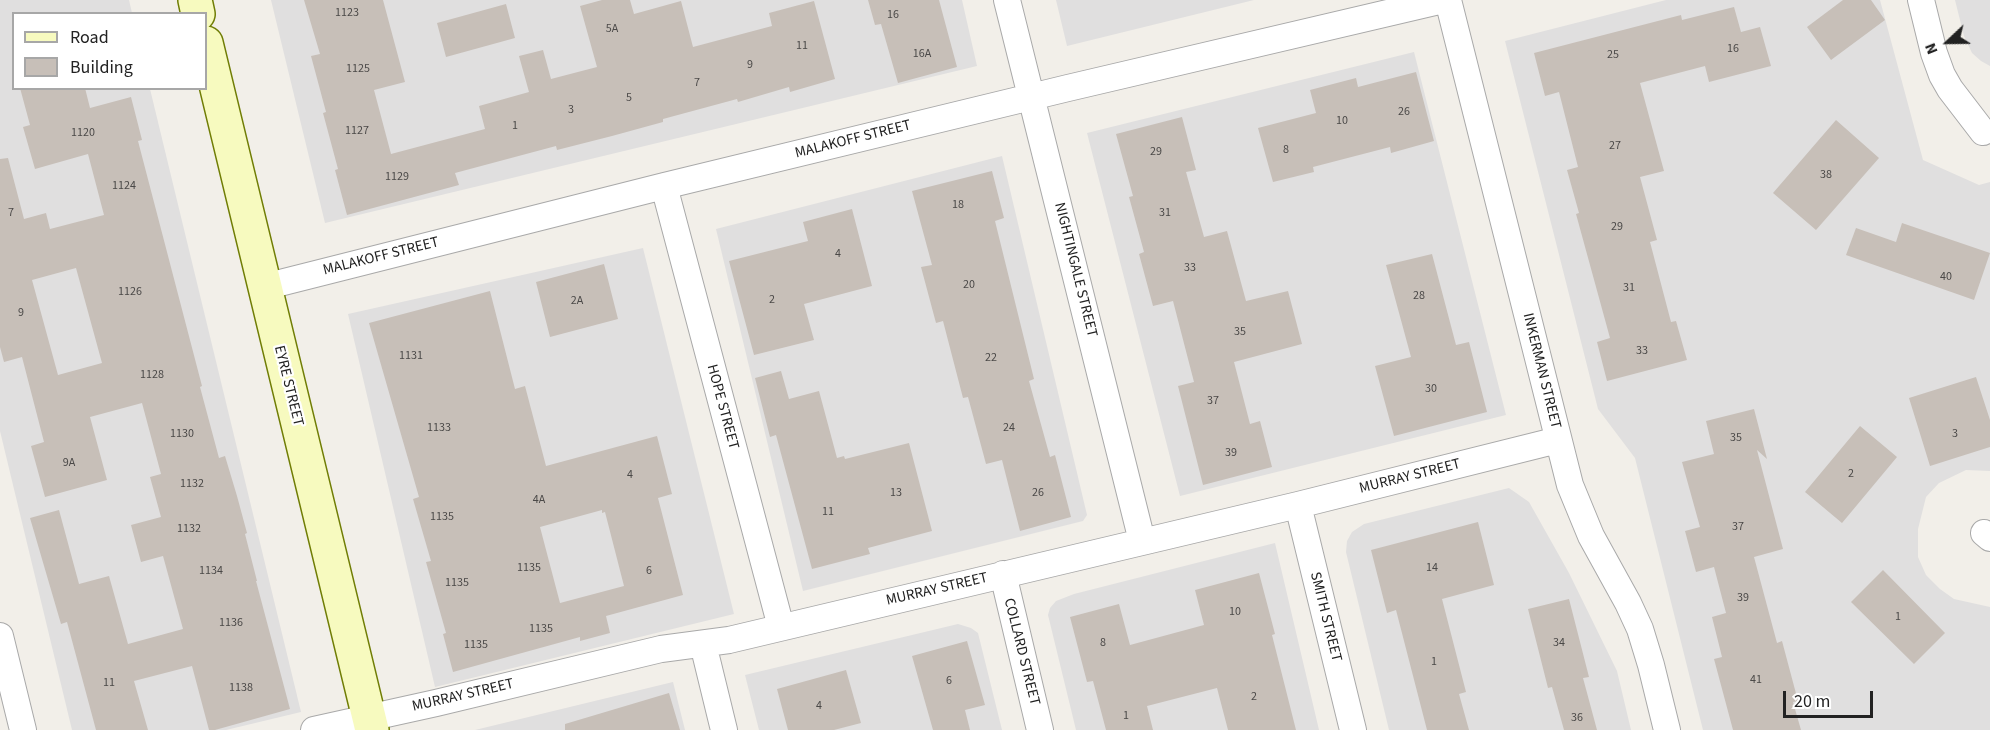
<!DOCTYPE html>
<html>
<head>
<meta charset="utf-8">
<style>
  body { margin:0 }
  #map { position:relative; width:1990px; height:730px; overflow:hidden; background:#f2efe9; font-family:"Source Sans 3",sans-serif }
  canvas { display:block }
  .legend { position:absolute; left:12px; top:12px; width:195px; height:78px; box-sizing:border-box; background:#fff; border:2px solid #a7a7a7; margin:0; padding:8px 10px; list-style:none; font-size:18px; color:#222 }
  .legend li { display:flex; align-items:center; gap:12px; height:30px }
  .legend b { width:30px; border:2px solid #a7a7a7 }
  .north { position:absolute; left:1918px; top:12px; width:60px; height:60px; -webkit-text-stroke:4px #fff; paint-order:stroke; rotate:248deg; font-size:16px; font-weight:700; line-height:24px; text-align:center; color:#222 }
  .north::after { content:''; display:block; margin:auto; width:21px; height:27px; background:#222; clip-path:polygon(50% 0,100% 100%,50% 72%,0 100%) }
  .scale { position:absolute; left:1783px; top:691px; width:90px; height:27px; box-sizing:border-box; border:3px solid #222; border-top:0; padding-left:8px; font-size:18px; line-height:21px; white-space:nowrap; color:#222; -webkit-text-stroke:4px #fff; paint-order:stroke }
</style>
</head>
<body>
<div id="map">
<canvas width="1990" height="730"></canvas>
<ul class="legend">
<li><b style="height:8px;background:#f7fabf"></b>Road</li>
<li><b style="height:16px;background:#c7bfb8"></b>Building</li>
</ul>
<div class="north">N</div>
<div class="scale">20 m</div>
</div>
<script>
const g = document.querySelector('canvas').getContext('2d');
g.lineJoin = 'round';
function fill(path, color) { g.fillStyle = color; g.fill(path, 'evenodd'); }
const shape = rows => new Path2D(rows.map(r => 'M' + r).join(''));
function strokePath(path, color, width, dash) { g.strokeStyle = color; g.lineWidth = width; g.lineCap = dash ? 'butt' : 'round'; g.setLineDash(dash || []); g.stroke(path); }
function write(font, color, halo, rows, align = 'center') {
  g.font = font + ' "Source Sans 3",sans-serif'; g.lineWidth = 4.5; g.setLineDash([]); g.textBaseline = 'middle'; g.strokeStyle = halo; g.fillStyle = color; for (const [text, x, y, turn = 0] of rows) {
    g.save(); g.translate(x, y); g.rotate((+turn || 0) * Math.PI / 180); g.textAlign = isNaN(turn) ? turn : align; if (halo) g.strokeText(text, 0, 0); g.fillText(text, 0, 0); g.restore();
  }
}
const residential = shape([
  [0,0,129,0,132,13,14,14,14,88,150,89,301,712,226,730,72,730,0,431],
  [271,0,962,0,977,66,325,223],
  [1056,0,1254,0,1067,46],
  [1666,0,1880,0,1923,160,1979,185,1990,182,1990,471,1966,470,1939,483,1926,497,1918,529,1918,557,1926,575,1940,589,1954,599,1990,607,1990,730,1703,730,1635,458,1598,409,1505,41],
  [1955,0,1990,0,1990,66,1981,61,1972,53,1964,36],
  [1414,52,1506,415,1180,496,1087,133],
  [1002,156,1087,515,1083,521,803,591,716,229],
  [643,248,734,614,435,687,348,314],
  [1509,488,1529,502,1569,573,1617,671,1631,730,1389,730,1346,552,1347,541,1352,532,1364,524],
  [1275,543,1319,730,1076,730,1048,615,1050,608,1056,601,1074,594],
  [958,624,971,628,978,633,1002,730,759,730,745,675],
  [673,682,685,730,475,730]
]);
const building = shape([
  [304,0,383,0,405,82,374,90,391,154,485,129,479,106,529,92,519,56,543,50,551,79,597,67,580,6,602,0,630,0,634,14,681,1,693,47,772,26,769,13,814,1,835,79,790,92,789,87,738,102,737,99,663,119,663,122,612,136,557,150,556,146,455,173,459,185,347,215,335,170,338,169,323,113,326,112,311,56,320,54],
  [868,0,939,0,957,67,898,83,881,24,875,25],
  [1843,0,1871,0,1885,20,1831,60,1807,27],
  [506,4,515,38,446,57,437,23],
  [1734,7,1741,32,1760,27,1771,66,1709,82,1705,66,1640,83,1664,171,1640,177,1657,240,1650,242,1671,322,1676,321,1687,360,1607,381,1597,342,1610,338,1576,214,1579,213,1567,170,1578,167,1559,92,1545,96,1534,53,1681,15,1682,20],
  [1416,72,1434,141,1391,153,1390,147,1313,167,1314,172,1273,182,1258,128,1316,113,1310,90,1356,78,1358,87],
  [20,88,85,88,90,108,131,97,142,140,138,141,202,386,200,387,219,458,225,456,237,496,247,533,245,534,257,581,256,581,290,709,215,730,209,730,192,666,134,681,148,730,96,730,67,622,61,624,30,518,59,510,79,584,109,576,128,644,183,629,163,556,141,562,131,525,161,517,150,477,161,474,142,403,90,417,107,480,45,497,31,446,44,442,22,357,4,362,0,347,0,159,8,158,24,219,46,213,50,229,104,215,88,154,35,169,23,127,30,125],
  [76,268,102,363,58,375,32,280],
  [1182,117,1196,170,1186,172,1204,237,1227,231,1246,301,1288,291,1302,344,1234,362,1250,424,1260,421,1272,467,1203,485,1178,386,1194,382,1173,301,1153,306,1139,254,1144,252,1129,197,1133,196,1116,134],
  [1836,120,1879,158,1816,230,1773,193],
  [992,171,1004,218,995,221,1034,379,1029,381,1050,457,1055,455,1071,517,1020,531,1002,460,986,464,968,397,963,398,943,321,936,323,921,267,932,265,912,191],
  [852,209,872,286,804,304,814,340,754,355,729,261,808,241,803,222],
  [1902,223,1990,253,1974,300,1846,255,1856,228,1896,242],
  [1432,254,1456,345,1469,342,1487,412,1394,436,1375,366,1411,357,1386,265],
  [604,264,618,319,550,337,536,282],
  [490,291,515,389,525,386,546,466,657,436,672,494,658,498,683,595,606,616,610,633,580,641,580,637,453,672,443,634,446,633,426,562,431,561,413,499,419,497,369,323],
  [602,510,602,513,605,512,624,586,560,603,540,527],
  [781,371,789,399,819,391,837,458,844,456,845,459,909,443,932,531,868,548,870,554,812,569,776,435,770,437,755,378],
  [1976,377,1990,420,1990,447,1930,466,1909,398],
  [1754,409,1767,459,1757,450,1783,549,1754,557,1777,643,1782,641,1798,701,1793,702,1801,730,1733,730,1714,659,1722,657,1712,617,1726,613,1714,567,1696,572,1685,531,1700,527,1682,462,1714,454,1706,421],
  [1860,426,1897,457,1842,523,1805,492],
  [1478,522,1494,585,1442,599,1466,692,1459,694,1469,730,1427,730,1396,610,1387,613,1371,550],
  [1883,570,1945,633,1914,664,1851,602],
  [1259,573,1275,634,1272,635,1296,730,1228,730,1217,688,1147,706,1153,730,1106,730,1093,681,1087,682,1070,617,1119,604,1130,645,1204,625,1195,590],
  [1569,599,1589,677,1583,678,1597,730,1564,730,1552,687,1548,688,1528,609],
  [967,641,985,705,965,710,970,730,933,730,912,656],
  [846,670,861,723,834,730,788,730,777,689],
  [669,693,680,730,565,730,565,724]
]);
const minor = shape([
  [1007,0,1142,541],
  [1448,0,1570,485,1591,536,1628,603,1640,629,1651,665,1667,730],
  [1921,0,1934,53,1942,75,1950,89,1983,132],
  [664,186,781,627],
  [264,287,664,186,1068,88,1443,0],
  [1298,505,1353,730],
  [1984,533,1990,538],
  [1003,574,1040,730],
  [0,636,23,730],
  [703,644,724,730],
  [314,730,436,703,661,649,729,640,1298,505,1558,440]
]);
const secondary = shape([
  [195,0,198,14],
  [206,43,372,730]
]);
const numberNames = [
  ["1123",347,13],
  ["16",893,15],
  ["5A",612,29],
  ["11",802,46],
  ["16",1733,49],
  ["16A",922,54],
  ["25",1613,55],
  ["9",750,65],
  ["1125",358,69],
  ["7",697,83],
  ["5",629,98],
  ["3",571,110],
  ["26",1404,112],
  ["10",1342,121],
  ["1",515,126],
  ["1127",357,131],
  ["1120",83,133],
  ["27",1615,146],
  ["8",1286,150],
  ["29",1156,152],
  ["38",1826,175],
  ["1129",397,177],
  ["1124",124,186],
  ["18",958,205],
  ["7",11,213],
  ["31",1165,213],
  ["29",1617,227],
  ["4",838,254],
  ["33",1190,268],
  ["40",1946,277],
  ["20",969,285],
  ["31",1629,288],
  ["1126",130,292],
  ["28",1419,296],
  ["2",772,300],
  ["2A",577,301],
  ["9",21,313],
  ["35",1240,332],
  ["33",1642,351],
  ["1131",411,356],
  ["22",991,358],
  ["1128",152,375],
  ["30",1431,389],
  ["37",1213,401],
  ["1133",439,428],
  ["24",1009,428],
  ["1130",182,434],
  ["3",1955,434],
  ["35",1736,438],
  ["39",1231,453],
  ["9A",69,463],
  ["2",1851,474],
  ["4",630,475],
  ["1132",192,484],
  ["13",896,493],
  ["26",1038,493],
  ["4A",539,500],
  ["11",828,512],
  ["1135",442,517],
  ["37",1738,527],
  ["1132",189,529],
  ["1135",529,568],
  ["14",1432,568],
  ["1134",211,571],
  ["6",649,571],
  ["1135",457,583],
  ["39",1743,598],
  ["10",1235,612],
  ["1",1898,617],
  ["1136",231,623],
  ["1135",541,629],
  ["8",1103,643],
  ["34",1559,643],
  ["1135",476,645],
  ["1",1434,662],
  ["41",1756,680],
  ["6",949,681],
  ["11",109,683],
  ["1138",241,688],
  ["2",1254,697],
  ["4",819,706],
  ["1",1126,716],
  ["36",1577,718]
];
const streetNames = [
  ["MALAKOFF STREET",853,140,-14],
  ["MALAKOFF STREET",381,257,-14],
  ["NIGHTINGALE STREET",1075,270,76],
  ["INKERMAN STREET",1541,371,76],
  ["EYRE STREET",288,386,76],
  ["HOPE STREET",722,407,75],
  ["MURRAY STREET",1410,477,-14],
  ["MURRAY STREET",937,590,-13],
  ["SMITH STREET",1325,617,76],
  ["COLLARD STREET",1021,652,76],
  ["MURRAY STREET",463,696,-13]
];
fill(residential, '#e0dfdf');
fill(building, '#c7bfb8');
strokePath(minor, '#a9a9a9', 28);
strokePath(secondary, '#707d05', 36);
strokePath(minor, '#fff', 26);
strokePath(secondary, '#f7fabf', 33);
write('12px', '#4b4948', null, numberNames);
write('15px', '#222', '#fff', streetNames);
</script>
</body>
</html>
